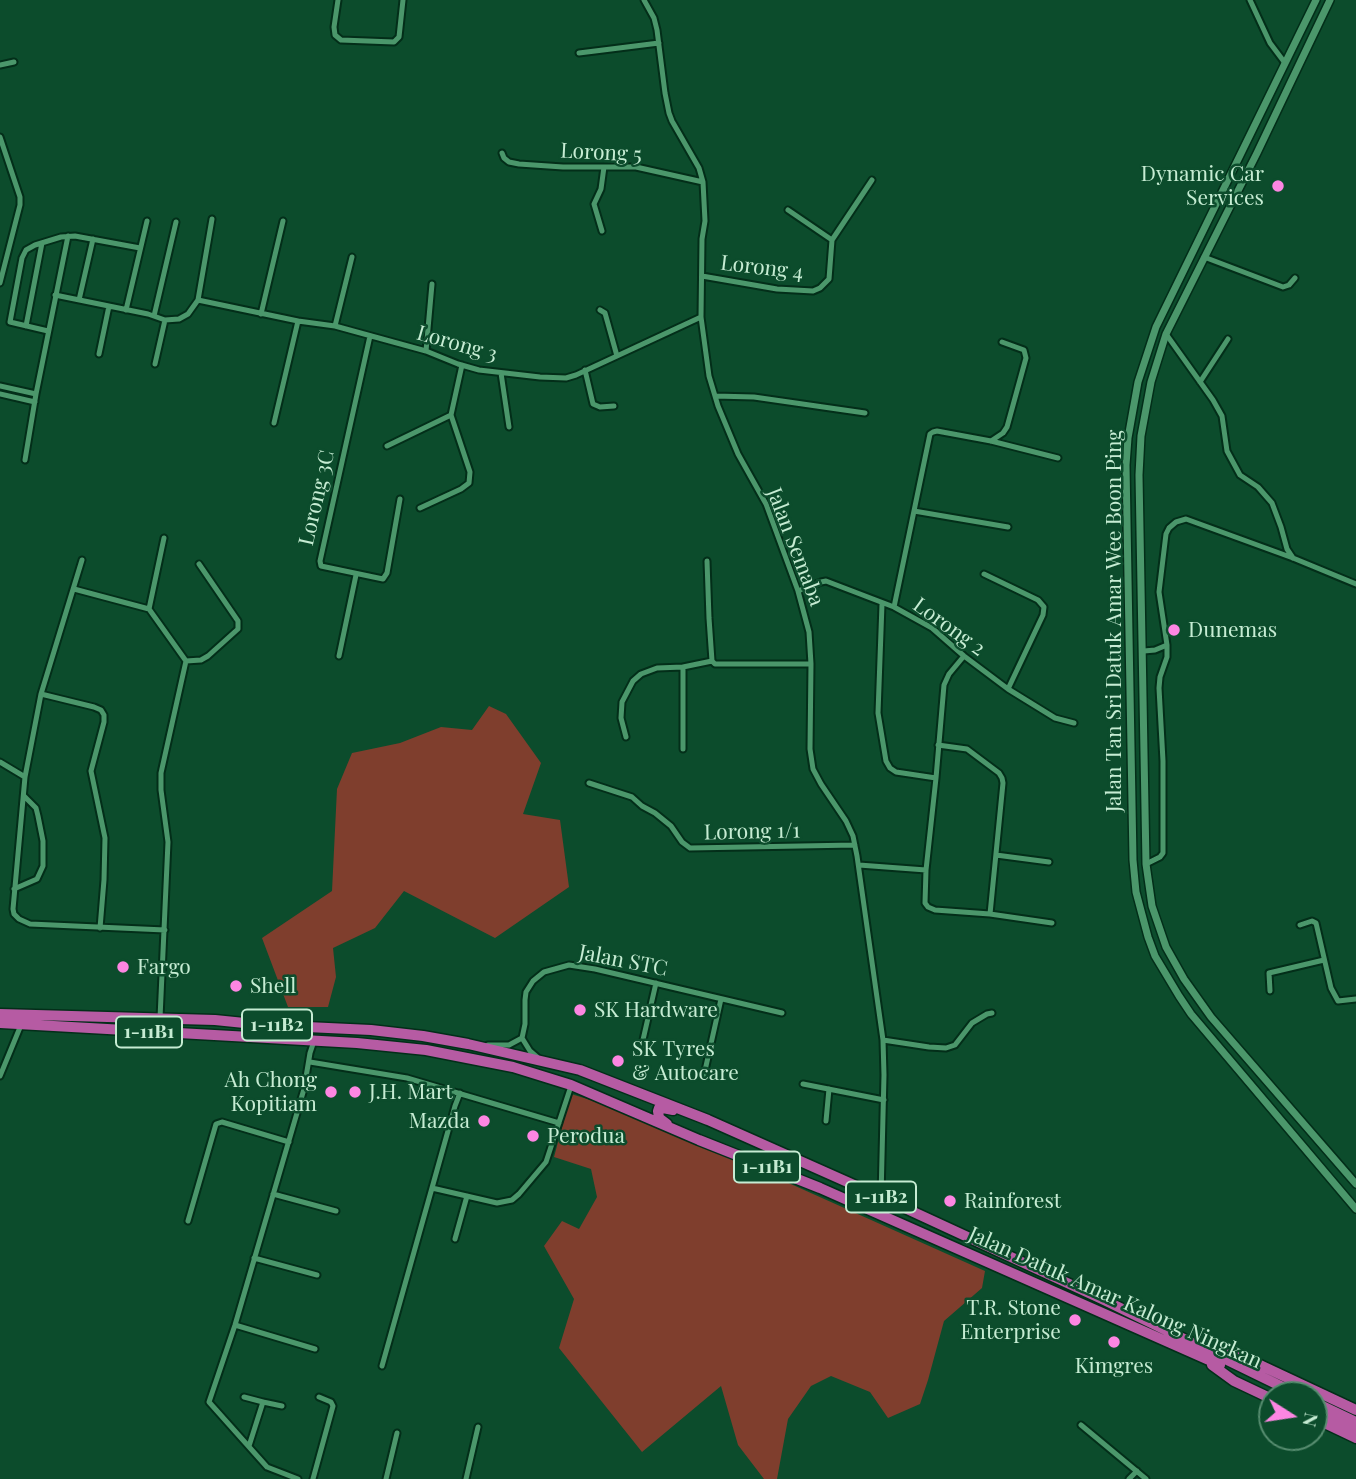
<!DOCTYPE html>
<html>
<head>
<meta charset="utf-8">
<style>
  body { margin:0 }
  #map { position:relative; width:1356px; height:1479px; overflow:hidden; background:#0c4c2c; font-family:"Playfair Display",serif }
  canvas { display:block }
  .north { position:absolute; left:1258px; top:1381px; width:70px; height:70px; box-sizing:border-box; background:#0c4c2c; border:2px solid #568c6f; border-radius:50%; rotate:102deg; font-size:19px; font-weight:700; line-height:28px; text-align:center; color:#c6ecd3 }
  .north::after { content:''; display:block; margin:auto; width:24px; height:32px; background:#fd86e2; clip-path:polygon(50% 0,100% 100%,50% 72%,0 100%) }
</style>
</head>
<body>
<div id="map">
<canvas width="1356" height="1479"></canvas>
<div class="north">N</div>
</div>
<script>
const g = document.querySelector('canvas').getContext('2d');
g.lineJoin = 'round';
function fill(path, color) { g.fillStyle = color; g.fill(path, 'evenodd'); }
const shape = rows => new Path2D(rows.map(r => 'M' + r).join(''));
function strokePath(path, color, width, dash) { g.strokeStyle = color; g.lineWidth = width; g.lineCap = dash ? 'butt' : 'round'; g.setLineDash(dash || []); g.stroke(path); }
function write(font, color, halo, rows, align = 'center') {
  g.font = font + ' "Playfair Display",serif'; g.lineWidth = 5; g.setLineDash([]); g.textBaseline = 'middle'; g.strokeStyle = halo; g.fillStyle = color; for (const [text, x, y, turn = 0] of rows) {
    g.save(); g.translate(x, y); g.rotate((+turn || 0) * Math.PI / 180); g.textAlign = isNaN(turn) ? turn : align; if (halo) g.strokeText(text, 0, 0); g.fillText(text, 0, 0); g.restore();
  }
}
const green = shape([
  [489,706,506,714,541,763,523,814,560,820,569,887,495,938,404,891,375,928,333,948,336,977,328,1007,288,1007,262,938,332,891,337,789,352,753,400,743,441,727,472,730],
  [571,1094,630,1112,985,1271,982,1288,944,1321,928,1380,920,1404,888,1418,870,1392,831,1376,811,1386,788,1419,777,1479,764,1479,738,1445,721,1386,642,1452,559,1348,574,1299,544,1246,562,1221,579,1229,597,1197,591,1169,554,1157]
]);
const street = shape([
  [338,0,334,27,335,35,341,40,394,42,399,37,403,0],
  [644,0,654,18,657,30,665,93,669,113,672,121,699,168,703,182,705,221,702,239,701,317,709,376,718,406,738,454,766,504,798,591,809,632,811,664,810,749,813,769,821,784,846,821,853,836,857,856,883,1040,884,1075,881,1197],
  [1250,0,1270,43,1285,63],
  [579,53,659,43],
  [0,65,14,62],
  [0,137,20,197,20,205,0,283],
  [502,153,504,158,509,162,519,164,563,167,636,167,703,182],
  [788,210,832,240],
  [602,231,594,204,601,189,604,167],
  [1204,257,1283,287,1289,285,1295,278],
  [702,276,777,289,813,291,820,288,829,279,832,240,872,180],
  [55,295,148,314,165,320,179,319,188,314,198,300,212,219],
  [79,300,93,239],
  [198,300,298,321,335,326,426,351,458,364,479,370,540,377,566,378,576,375,701,317],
  [126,310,147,221],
  [600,310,605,313,617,356],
  [261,314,283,221],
  [154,316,176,222],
  [26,326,42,243],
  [335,326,352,257],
  [48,331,10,322,22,258,26,250,35,245,61,237,75,236,140,248],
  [1166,334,1213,400,1222,416,1227,451,1240,475,1258,487,1272,503,1281,527,1287,549,1293,558],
  [370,336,320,561,321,566,383,579,387,573,400,499],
  [426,351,432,284],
  [99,354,109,306],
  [155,364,165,320],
  [585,370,593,404,600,407,614,406],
  [501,373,509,427],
  [1200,382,1228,339],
  [0,386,36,394],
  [0,394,35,402],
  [715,396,754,397,865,413],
  [274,423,298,321],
  [991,441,1003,433,1007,427,1026,358,1024,350,1002,342],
  [387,446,451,415],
  [25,460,36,394,68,236],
  [420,508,461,489,469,483,470,472,451,415,462,365],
  [914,511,1008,527],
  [82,560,41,694,25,777,13,909,14,914,19,919,30,924,165,930],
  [707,561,709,618,712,661,715,664,811,664],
  [984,574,1038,600,1044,607,1043,615,1008,689],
  [74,589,149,609,186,661,161,773,161,790,168,842,160,1018],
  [798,591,821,582,826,581,894,607,932,628,964,656,1008,689,1055,718,1074,723],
  [882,604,878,713,886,761,890,768,896,772,936,778],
  [894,607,930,434,933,432,937,431,991,441,1058,458],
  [149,609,164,538],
  [1144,651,1155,650,1167,645],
  [339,656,356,575],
  [964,656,949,674,944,685,936,778,926,870,925,903,928,907,935,910,990,914,1052,923],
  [186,661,201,660,208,656,238,629,238,621,199,564],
  [41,694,94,707,101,710,104,715,104,722,91,771,105,838,104,880,100,928],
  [626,737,621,718,622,702,633,681,641,674,657,668,683,667],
  [938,745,967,749,999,773,1002,778,1003,783,990,914],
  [683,749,683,667,712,661],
  [0,762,25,777],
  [589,783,632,797,642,806,655,813,671,826,682,842,690,848,855,845],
  [996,855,1049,862],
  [1146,864,1160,857,1163,853,1163,761,1159,688,1160,677,1167,657,1167,645,1159,592,1166,534,1169,528,1176,522,1186,519,1293,558,1356,584],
  [859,865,926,870],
  [14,889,37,879,43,866,43,841,38,816,36,808,24,796],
  [1300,925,1312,921,1316,923,1331,988,1338,1001,1356,999],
  [1270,991,1269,973,1324,960],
  [522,1038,530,1051,537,1057],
  [883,1040,929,1047,946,1048,955,1045,972,1023,987,1014,992,1013],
  [488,1045,509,1045,522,1038,525,1024,525,1000,526,992,533,981,544,972,569,965,595,969,782,1013],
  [640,1053,656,983],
  [310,1062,407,1078,559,1123],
  [704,1075,721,999],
  [0,1076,21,1025],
  [803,1084,884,1100],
  [826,1121,829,1089],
  [432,1188,497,1203,512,1200,519,1194,546,1162,571,1086],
  [273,1194,336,1211],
  [188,1221,216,1124,222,1122,289,1142],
  [455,1239,467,1196],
  [254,1258,317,1275],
  [235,1325,315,1349],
  [382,1366,455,1106,460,1093],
  [244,1397,263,1402],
  [1081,1425,1146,1479],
  [249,1446,263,1402,282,1406],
  [298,1479,267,1467,209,1402,235,1325,304,1089,310,1053,314,1041],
  [313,1479,333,1406,331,1402,319,1397],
  [386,1479,397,1433],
  [466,1479,478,1427],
  [1129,1479,1137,1471]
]);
const secondary = shape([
  [1316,0,1156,327,1138,382,1128,438,1126,465,1133,860,1136,892,1148,937,1155,956,1179,996,1191,1014,1356,1209],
  [1330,0,1257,153,1166,334,1151,382,1141,436,1139,475,1146,864,1152,906,1166,947,1184,979,1211,1017,1356,1184]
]);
const highway = shape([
  [0,1014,215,1020,264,1025,371,1030,423,1036,468,1044,580,1070,708,1120,881,1197,1104,1300,1299,1395],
  [0,1023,357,1043,426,1050,513,1067,571,1085,699,1140,820,1188,1220,1365],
  [667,1124,659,1118,658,1111,659,1108,663,1108,673,1110],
  [1217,1352,1245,1358,1356,1410],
  [1212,1365,1234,1381,1272,1399],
  [1314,1402,1356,1422],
  [1314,1409,1356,1429],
  [1314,1418,1356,1438]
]);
const markers = [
  [1278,186,7,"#fd86e2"],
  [1174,630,7,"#fd86e2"],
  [123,967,7,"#fd86e2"],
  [236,986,7,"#fd86e2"],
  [580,1010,7,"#fd86e2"],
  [618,1061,7,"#fd86e2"],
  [331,1092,7,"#fd86e2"],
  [355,1092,7,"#fd86e2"],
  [484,1121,7,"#fd86e2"],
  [533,1136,7,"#fd86e2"],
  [950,1201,7,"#fd86e2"],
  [1075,1320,7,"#fd86e2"],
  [1114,1342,7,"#fd86e2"]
];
const shields = [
  [277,1025,70],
  [149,1032,66],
  [767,1167,66],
  [881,1197,70]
];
const shieldNames = [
  ["1-11B2",277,1025],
  ["1-11B1",149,1032],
  ["1-11B1",767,1167],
  ["1-11B2",881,1197]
];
const streetNames = [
  ["Lorong 5",601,153,3],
  ["Lorong 4",762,268,7],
  ["Lorong 3",457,344,16],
  ["Lorong 3C",317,498,-77],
  ["Jalan Semaba",795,547,69],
  ["Jalan Tan Sri Datuk Amar Wee Boon Ping",1114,621,-90],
  ["Lorong 2",949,627,36],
  ["Lorong 1/1",752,832,-1],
  ["Jalan STC",623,961,11],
  ["Jalan Datuk Amar Kalong Ningkan",1115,1298,24]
];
const poiNames = [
  ["Dynamic Car",1264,174,"right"],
  ["Services",1264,198,"right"],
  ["Dunemas",1188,630],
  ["Fargo",137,967],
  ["Shell",250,986],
  ["SK Hardware",594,1010],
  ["SK Tyres",632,1049],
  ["& Autocare",632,1073],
  ["Ah Chong",317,1080,"right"],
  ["Kopitiam",317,1104,"right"],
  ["J.H. Mart",369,1092],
  ["Mazda",470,1121,"right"],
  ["Perodua",547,1136],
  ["Rainforest",964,1201],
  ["T.R. Stone",1061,1308,"right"],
  ["Enterprise",1061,1332,"right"],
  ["Kimgres",1114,1366,"center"]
];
fill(green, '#7f3e2d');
strokePath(street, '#032e19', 9);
strokePath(secondary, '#032e19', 10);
strokePath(highway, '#032e19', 13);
strokePath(street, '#4b976b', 5);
strokePath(secondary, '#4b976b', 7);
strokePath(highway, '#b65ba3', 10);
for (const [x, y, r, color] of markers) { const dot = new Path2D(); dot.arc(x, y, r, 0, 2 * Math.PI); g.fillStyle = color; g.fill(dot); strokePath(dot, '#0c4c2c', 2.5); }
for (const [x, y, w] of shields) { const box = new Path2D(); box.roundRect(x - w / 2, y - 15.5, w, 31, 5); g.fillStyle = '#0c4c2c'; g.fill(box); strokePath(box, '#c6ecd3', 2); }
write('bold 19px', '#c6ecd3', null, shieldNames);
write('21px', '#c6ecd3', '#0c4c2c', streetNames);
write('21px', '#c6ecd3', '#0c4c2c', poiNames, 'left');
</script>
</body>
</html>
